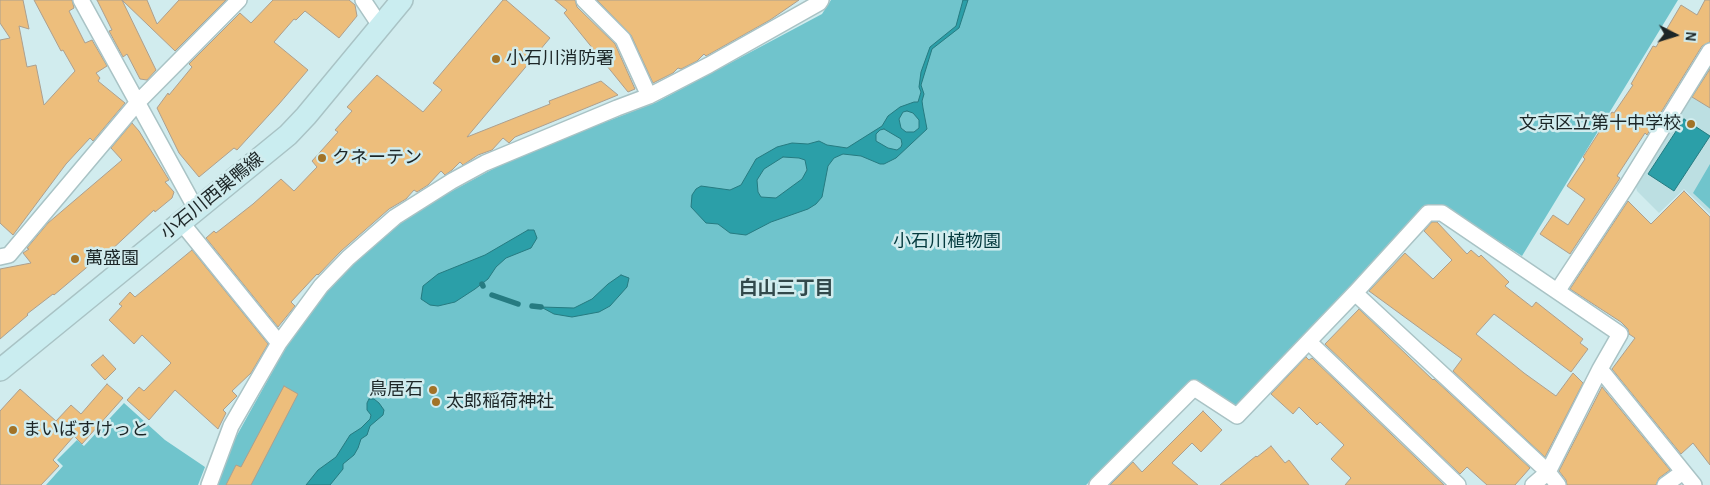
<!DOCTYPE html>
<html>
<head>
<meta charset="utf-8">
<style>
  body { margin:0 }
  #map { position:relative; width:1710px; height:485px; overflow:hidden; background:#d1ecee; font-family:"Alegreya Sans",sans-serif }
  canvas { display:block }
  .north { position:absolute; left:1650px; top:10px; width:50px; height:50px; -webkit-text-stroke:4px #d1ecee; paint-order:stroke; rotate:95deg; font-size:14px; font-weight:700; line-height:20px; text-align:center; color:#1c2627 }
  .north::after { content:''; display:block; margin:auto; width:18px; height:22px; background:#1c2627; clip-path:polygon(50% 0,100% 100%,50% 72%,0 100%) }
</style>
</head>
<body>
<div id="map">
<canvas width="1710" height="485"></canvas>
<div class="north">N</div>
</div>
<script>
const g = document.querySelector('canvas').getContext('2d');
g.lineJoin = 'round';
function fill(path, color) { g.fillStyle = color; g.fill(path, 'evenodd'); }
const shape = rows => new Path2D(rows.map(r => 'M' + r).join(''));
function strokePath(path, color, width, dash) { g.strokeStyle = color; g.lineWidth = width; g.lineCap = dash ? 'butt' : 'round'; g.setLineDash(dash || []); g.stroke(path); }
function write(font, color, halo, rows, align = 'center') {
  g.font = font + ' "Alegreya Sans","Noto Sans JP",sans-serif'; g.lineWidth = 5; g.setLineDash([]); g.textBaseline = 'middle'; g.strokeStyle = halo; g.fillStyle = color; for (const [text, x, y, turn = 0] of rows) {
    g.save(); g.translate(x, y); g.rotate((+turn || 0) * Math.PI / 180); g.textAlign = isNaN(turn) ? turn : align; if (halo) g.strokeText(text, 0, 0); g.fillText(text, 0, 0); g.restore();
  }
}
const built = shape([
  [1710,64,1710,214,1684,189,1659,213,1637,191,1635,183]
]);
const green = shape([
  [831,0,1678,0,1522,256,1447,208,1424,209,1236,411,1194,383,1086,485,217,485,231,446,290,340,340,274,415,211,515,157,657,102,822,14],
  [1710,164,1710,209,1693,193],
  [124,403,165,440,205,467,198,485,46,485,63,466,57,460,77,440,84,446]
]);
const water = shape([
  [963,0,968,0,959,28,932,49,921,85,924,94,922,101,923,108,927,129,896,158,884,164,880,164,861,156,843,154,834,158,828,166,822,197,816,204,808,209,771,222,746,235,730,233,718,224,706,223,691,207,692,195,696,189,701,186,730,190,741,185,756,159,777,147,792,143,808,144,819,141,827,145,847,148,882,126,888,116,900,107,914,102,918,102,921,92,919,87,921,72,930,47,956,26,963,0],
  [907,111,913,113,919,120,919,128,914,132,906,132,901,128,899,119,903,112,907,111],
  [884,129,901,139,902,144,901,147,897,150,888,148,876,141,876,134,880,130,884,129],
  [783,157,799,158,805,160,807,170,802,179,776,198,761,197,758,192,757,180,764,169,783,157],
  [1684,119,1710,136,1674,191,1648,174,1684,119],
  [528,230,534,230,537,238,531,248,506,258,496,267,488,279,475,289,455,302,438,306,430,305,421,299,423,286,438,274,485,255,528,230],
  [621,275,629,278,627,287,610,306,599,312,572,317,554,314,541,307,574,308,592,299,608,284,621,275],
  [369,399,374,399,379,403,384,410,383,415,370,426,367,435,361,439,358,448,354,455,343,464,343,469,330,485,306,485,318,470,336,457,350,435,361,428,370,419,371,415,367,410,367,403,369,399]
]);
const stream = shape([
  [482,284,483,286],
  [492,295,518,304],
  [532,306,541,307]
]);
const building = shape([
  [0,0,23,0,29,29,19,26,27,67,36,65,44,105,75,71,63,50,61,51,34,0,72,0,74,8,69,11,85,43,92,40,107,66,96,73,100,78,98,81,125,103,93,141,90,138,66,164,13,235,0,223,0,40,10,38,0,23,0,0],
  [97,0,122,0,156,70,147,80,140,79,127,54,123,57,109,31,112,30,97,0],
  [122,0,147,0,157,24,179,0,226,0,175,51,122,0],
  [273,0,349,0,355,5,357,16,339,38,305,11,296,20,294,19,274,42,308,70,279,104,237,150,234,148,199,177,179,153,157,108,168,93,169,95,192,67,189,64,240,13,251,23,273,0],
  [503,0,506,0,550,38,467,137,550,104,549,101,601,81,618,95,515,137,509,143,503,138,492,150,478,155,463,165,460,162,452,170,445,175,441,171,428,185,417,192,414,190,406,199,389,209,341,251,318,275,317,274,291,302,295,306,278,327,206,238,214,231,216,233,253,204,281,179,294,191,317,167,312,161,338,132,335,130,352,111,347,107,377,75,423,112,442,90,433,83,503,0],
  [555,0,575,0,577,7,615,44,635,89,628,92,564,13,567,10,555,0],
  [597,0,799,0,770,20,706,56,704,54,697,61,681,69,678,68,673,73,653,83,631,35,597,0],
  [1705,0,1710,0,1710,42,1702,46,1647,135,1645,133,1617,176,1620,178,1570,254,1540,234,1553,215,1568,225,1585,199,1567,186,1585,159,1583,157,1612,112,1614,113,1633,85,1631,84,1653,46,1656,47,1681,5,1697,15,1705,0],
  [1710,69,1710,108,1692,97,1710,69],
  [132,123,139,131,169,180,165,182,174,192,172,198,155,212,154,210,108,253,105,252,54,295,53,294,27,314,28,315,0,339,0,269,31,263,23,253,29,249,27,248,48,223,122,160,111,148,132,123],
  [1684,191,1710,217,1710,465,1693,443,1681,454,1612,369,1635,338,1629,334,1628,329,1621,322,1570,289,1628,201,1651,224,1684,191],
  [1432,222,1437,222,1467,254,1471,250,1479,257,1481,255,1509,282,1505,286,1532,307,1536,302,1583,339,1580,343,1588,349,1571,372,1494,314,1476,334,1524,373,1556,396,1573,373,1583,383,1545,457,1453,371,1462,359,1369,291,1405,253,1433,279,1452,260,1424,231,1432,222],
  [192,250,268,344,251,373,232,391,237,396,223,410,226,413,218,429,175,390,149,420,127,400,139,387,144,391,171,363,142,335,134,344,109,320,122,306,119,304,130,292,135,297,192,250],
  [1359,309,1433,380,1434,379,1530,468,1515,485,1487,485,1467,467,1460,474,1325,344,1359,309],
  [103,355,116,369,105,380,91,365,103,355],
  [1306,357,1309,360,1312,358,1444,485,1345,485,1351,478,1331,459,1344,445,1320,422,1317,425,1299,407,1293,414,1271,394,1306,357],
  [107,384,123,398,82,444,74,436,53,460,59,466,41,485,0,485,0,411,20,389,56,421,71,405,81,414,107,384],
  [284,386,298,394,251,485,226,485,236,465,241,467,284,386],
  [1602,387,1670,470,1659,478,1656,485,1567,485,1566,480,1559,471,1602,387],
  [1203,411,1222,430,1201,452,1192,443,1172,463,1198,485,1110,485,1133,462,1142,472,1203,411],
  [1271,446,1285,463,1289,460,1309,485,1220,485,1256,456,1257,457,1271,446]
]);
const street = shape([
  [81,0,196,209],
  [363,0,381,27],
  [584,0,623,39,649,96],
  [181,222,279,343],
  [0,257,9,255,138,102,239,0],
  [1558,290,1626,187,1710,51],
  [1355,293,1548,472,1558,485],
  [1309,342,1458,485],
  [1600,369,1694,485],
  [209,485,231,426,279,343,321,286,348,258,395,217,452,181,485,163,617,108,649,96,709,65,819,3,821,0],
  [1097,485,1194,388,1237,416,1355,293,1428,213,1442,213,1620,334,1600,369,1548,472,1533,485],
  [1665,485,1683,472]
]);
const secondary = shape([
  [0,370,288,135,306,116,402,0]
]);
const markers = [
  [496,59,5,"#a27327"],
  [1691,124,5,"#a27327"],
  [322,158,5,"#a27327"],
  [75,259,5,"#a27327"],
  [433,390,5,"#a27327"],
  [436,402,5,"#a27327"],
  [13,430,5,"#a27327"]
];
const poiNames = [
  ["小石川消防署",506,59],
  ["文京区立第十中学校",1681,124,"right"],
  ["クネーテン",332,158],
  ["萬盛園",85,259],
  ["鳥居石",423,390,"right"],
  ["太郎稲荷神社",446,402],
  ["まいばすけっと",23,430]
];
const streetNames = [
  ["小石川西巣鴨線",212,196,-39]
];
const parkNames = [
  ["小石川植物園",947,242]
];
const neighbourhoodNames = [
  ["白山三丁目",786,288]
];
fill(built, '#bcdfe2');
fill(green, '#70c4cc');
fill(water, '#2b9fa8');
strokePath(water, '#267b81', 1);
strokePath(stream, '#267b81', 5.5);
fill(building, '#edbe7c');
strokePath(building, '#ac9f8e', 1);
strokePath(street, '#a9c3c5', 18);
strokePath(secondary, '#a9c3c5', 24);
strokePath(street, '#fff', 15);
strokePath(secondary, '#caedf0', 21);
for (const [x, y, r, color] of markers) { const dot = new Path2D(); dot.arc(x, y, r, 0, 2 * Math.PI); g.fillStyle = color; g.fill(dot); strokePath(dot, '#d1ecee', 2); }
write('18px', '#1c2627', '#d1ecee', poiNames, 'left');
write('18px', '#1c2627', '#d1ecee', streetNames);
write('18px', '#043a3e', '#d1ecee', parkNames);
write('bold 19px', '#32494b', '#d1ecee', neighbourhoodNames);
</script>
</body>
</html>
